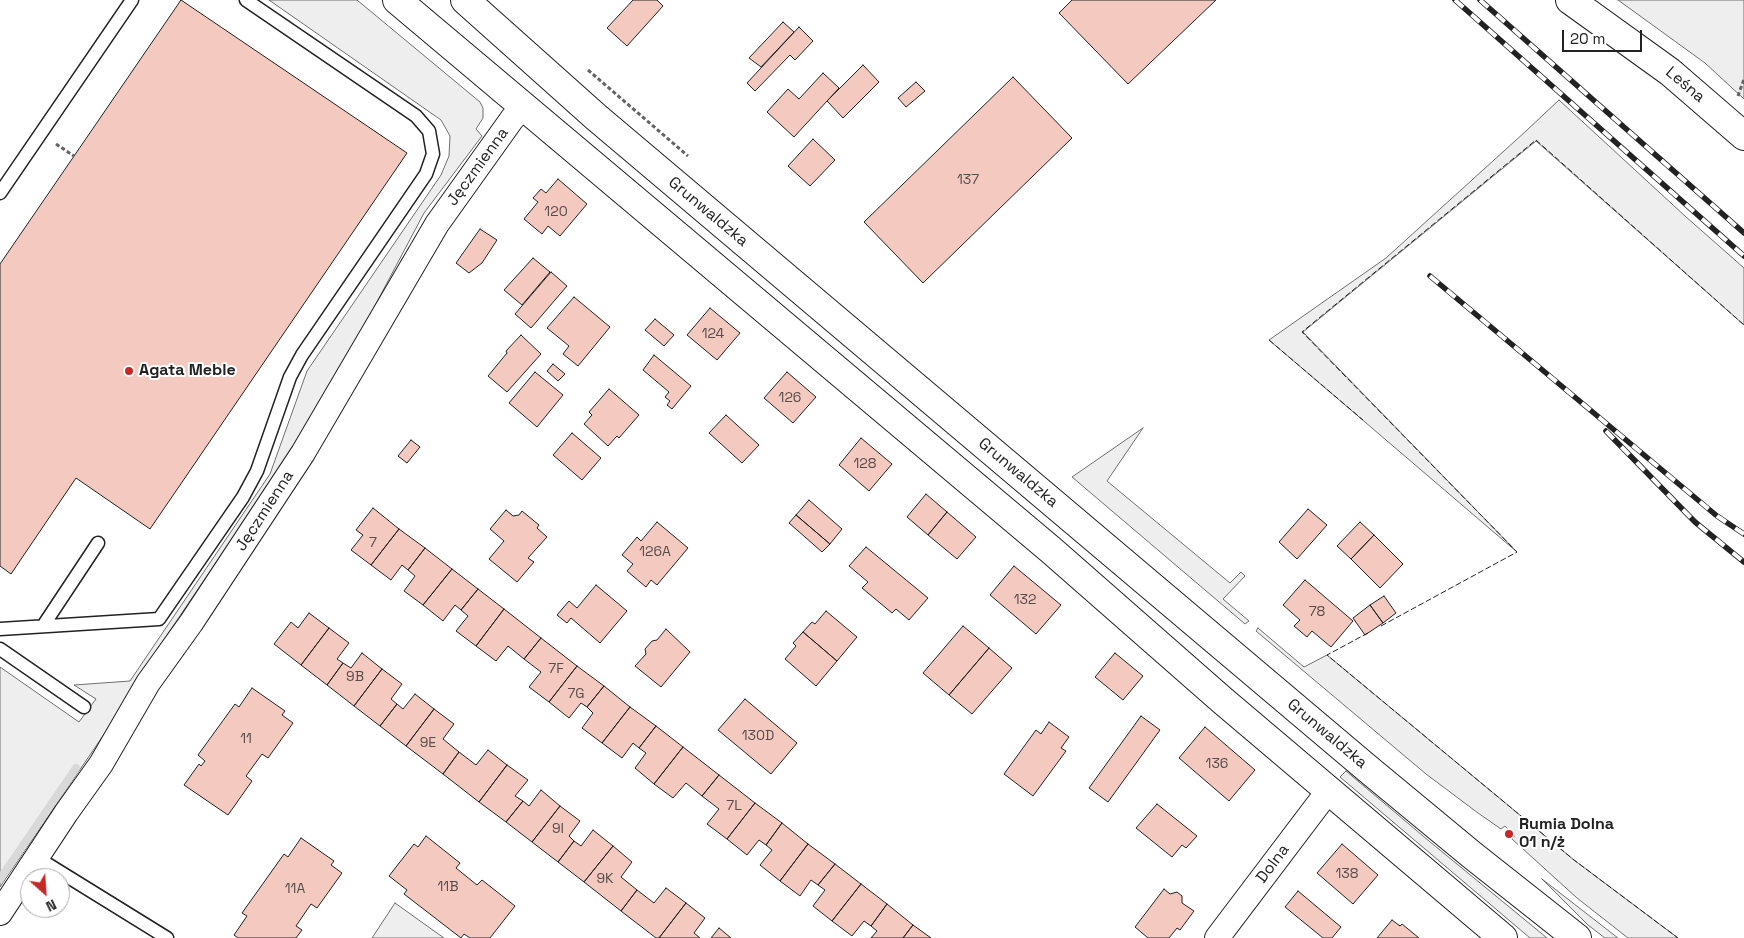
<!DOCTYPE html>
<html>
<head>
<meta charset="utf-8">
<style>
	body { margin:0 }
	#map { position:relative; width:1744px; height:938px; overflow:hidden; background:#fff; font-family:"Space Grotesk",sans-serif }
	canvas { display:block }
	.north { position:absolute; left:20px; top:868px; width:50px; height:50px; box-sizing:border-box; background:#fff; border:1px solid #a7a7a7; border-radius:50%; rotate:154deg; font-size:14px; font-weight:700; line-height:20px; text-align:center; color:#222 }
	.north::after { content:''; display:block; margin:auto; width:18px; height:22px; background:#c62828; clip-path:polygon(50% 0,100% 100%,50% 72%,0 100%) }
	.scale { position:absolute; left:1562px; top:30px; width:80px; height:22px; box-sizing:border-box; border:2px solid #222; border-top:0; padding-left:6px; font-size:15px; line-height:18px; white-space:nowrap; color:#222; -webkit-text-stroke:4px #fff; paint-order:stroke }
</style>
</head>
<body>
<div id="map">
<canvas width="1744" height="938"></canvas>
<div class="north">N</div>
<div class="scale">20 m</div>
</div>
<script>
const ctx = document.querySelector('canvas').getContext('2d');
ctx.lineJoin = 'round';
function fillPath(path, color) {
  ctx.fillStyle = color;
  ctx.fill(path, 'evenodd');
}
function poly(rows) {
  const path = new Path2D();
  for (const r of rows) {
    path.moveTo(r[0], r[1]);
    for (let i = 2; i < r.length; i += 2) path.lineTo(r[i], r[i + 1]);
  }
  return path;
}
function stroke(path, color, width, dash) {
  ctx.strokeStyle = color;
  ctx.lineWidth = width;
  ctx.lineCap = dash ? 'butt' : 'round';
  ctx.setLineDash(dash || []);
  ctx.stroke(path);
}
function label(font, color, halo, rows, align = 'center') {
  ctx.font = font + ' "Space Grotesk",sans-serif';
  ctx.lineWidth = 4;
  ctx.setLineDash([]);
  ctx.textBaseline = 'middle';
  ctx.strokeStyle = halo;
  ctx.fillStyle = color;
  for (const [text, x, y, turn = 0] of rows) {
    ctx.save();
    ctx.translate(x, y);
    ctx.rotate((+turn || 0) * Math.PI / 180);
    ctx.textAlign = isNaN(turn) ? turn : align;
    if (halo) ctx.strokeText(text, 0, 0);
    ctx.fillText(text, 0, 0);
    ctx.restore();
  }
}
const green = poly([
	[269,0,357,0,480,102,483,108,483,118,476,129,482,136,424,213,360,334,285,461,133,685,111,724,0,887,0,667,79,722,96,699,74,685,130,681,270,474,307,371,441,175,449,156,450,136,441,120,269,0],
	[1618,0,1744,0,1744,99,1705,63,1618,0],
	[1559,100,1685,216,1744,268,1744,325,1536,141,1303,332,1517,552,1269,340,1386,258,1526,131,1559,100],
	[1143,428,1107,481,1230,583,1241,572,1245,576,1223,599,1249,621,1245,624,1072,477,1143,428],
	[1258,628,1304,667,1327,655,1574,860,1678,938,1628,938,1577,898,1512,839,1515,836,1505,826,1501,829,1478,813,1426,774,1256,631,1258,628],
	[1346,771,1429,841,1547,938,1530,938,1340,777,1346,771],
	[1542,879,1618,938,1605,938,1588,925,1542,879],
	[395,903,444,938,372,938,395,903]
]);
fillPath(green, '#eee');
stroke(green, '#6f6f6f', 1);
stroke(poly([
	[0,879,76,768]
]), '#d9d9d9', 8);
const building = poly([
	[181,0,407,153,150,529,76,478,11,574,0,566,0,264,181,0],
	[633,0,657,0,663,6,627,46,607,28,633,0],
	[1072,0,1216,0,1128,84,1059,13,1072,0],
	[783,22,794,32,761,67,749,58,783,22],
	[799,27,813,41,795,60,790,55,755,91,747,83,799,27],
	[863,65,879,82,843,118,827,101,863,65],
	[823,73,839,88,794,137,767,112,788,89,799,99,823,73],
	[1013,77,1072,138,923,283,864,222,1013,77],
	[916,82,925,91,906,107,898,98,916,82],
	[813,139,835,160,810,186,788,166,813,139],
	[558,179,587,204,560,236,548,226,542,234,524,219,538,202,533,198,541,189,546,193,558,179],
	[480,229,497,240,482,263,469,273,456,263,480,229],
	[533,258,550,272,522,305,504,290,533,258],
	[551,272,567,286,531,328,515,314,551,272],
	[574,297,610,327,578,366,563,354,569,346,547,328,574,297],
	[710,308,740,333,717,360,687,335,710,308],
	[655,319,674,335,664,346,645,330,655,319],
	[521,335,541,354,507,392,488,376,507,353,506,351,521,335],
	[654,355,691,386,672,409,667,405,670,401,665,397,669,392,643,370,654,355],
	[553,364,565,374,558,381,547,371,553,364],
	[535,372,563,395,537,427,509,403,535,372],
	[787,372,816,397,793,423,764,398,787,372],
	[609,389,639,415,619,438,617,436,608,446,584,424,592,415,589,412,609,389],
	[726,415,759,445,742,463,709,433,726,415],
	[572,433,601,458,582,480,553,455,572,433],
	[861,438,892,464,869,491,839,465,861,438],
	[411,440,420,447,407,463,398,456,411,440],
	[926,494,947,512,928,535,907,517,926,494],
	[809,500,842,529,830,544,796,515,809,500],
	[373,508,399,529,371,565,351,550,363,535,356,530,373,508],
	[1308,509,1327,525,1297,559,1279,542,1308,509],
	[506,510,513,516,519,515,522,511,539,525,537,528,547,537,528,558,534,562,517,582,489,559,504,541,490,529,506,510],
	[947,512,976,537,957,559,928,535,947,512],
	[796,515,830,544,822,552,789,523,796,515],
	[657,522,688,548,657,585,651,580,646,587,627,571,633,564,622,555,637,537,641,541,657,522],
	[1360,522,1374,535,1351,559,1337,546,1360,522],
	[399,529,425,548,408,570,402,565,391,580,371,565,399,529],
	[1374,535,1403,564,1380,588,1351,559,1374,535],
	[866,547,928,598,909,620,896,609,892,613,862,588,868,582,849,566,866,547],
	[425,548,452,569,423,605,404,591,415,576,408,570,425,548],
	[1014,566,1061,605,1036,634,990,595,1014,566],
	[452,569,478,589,461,610,455,605,443,621,423,605,452,569],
	[1305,580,1353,621,1331,647,1312,631,1307,637,1294,626,1300,620,1283,605,1305,580],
	[596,585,627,611,600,643,571,618,567,623,557,615,569,601,577,608,596,585],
	[478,589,504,609,476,646,456,631,468,616,461,610,478,589],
	[1384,596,1396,613,1383,623,1370,605,1384,596],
	[1370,605,1383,623,1365,635,1353,618,1370,605],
	[504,609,541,638,524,659,508,646,496,661,476,646,504,609],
	[826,611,857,637,837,661,803,632,812,622,815,624,826,611],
	[309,613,329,628,301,665,274,644,291,622,298,628,309,613],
	[963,626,989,648,949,695,923,673,963,626],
	[329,628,349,643,337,659,343,663,327,685,301,665,329,628],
	[666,629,690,652,661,687,635,666,646,654,645,649,652,641,657,640,666,629],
	[803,632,837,661,816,686,785,659,796,646,793,643,803,632],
	[541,638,577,666,549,702,529,687,541,672,524,659,541,638],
	[989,648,1012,668,972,714,949,695,989,648],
	[362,653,382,669,354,706,327,685,343,663,351,668,362,653],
	[1115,653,1143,676,1123,700,1095,677,1115,653],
	[577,666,604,686,587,707,581,703,569,718,549,702,577,666],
	[382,669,402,684,391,699,397,704,380,726,354,706,382,669],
	[604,686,630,707,602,743,582,728,593,713,587,707,604,686],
	[252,688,285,711,282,715,293,723,268,758,262,754,246,776,252,781,228,815,184,785,199,764,201,766,205,761,198,755,235,704,239,707,252,688],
	[415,694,434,709,406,746,380,726,397,704,403,709,415,694],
	[745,699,797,743,771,774,718,730,745,699],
	[630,707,656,726,639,748,633,743,622,758,602,743,630,707],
	[434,709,454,724,443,739,459,752,443,774,406,746,434,709],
	[1141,716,1160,730,1108,802,1089,788,1141,716],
	[1049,722,1069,737,1061,748,1066,751,1033,796,1004,774,1036,730,1041,734,1049,722],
	[656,726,683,747,654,784,635,768,646,753,639,748,656,726],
	[1205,727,1255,770,1229,801,1179,758,1205,727],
	[683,747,719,775,702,796,686,783,673,798,654,784,683,747],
	[488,750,507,765,479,802,443,774,459,752,476,765,488,750],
	[507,765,528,780,515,796,523,801,506,822,479,802,507,765],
	[719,775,755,803,727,839,707,824,719,809,702,796,719,775],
	[541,790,560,806,532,842,506,822,523,801,529,806,541,790],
	[755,803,782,823,766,845,759,840,747,855,727,839,755,803],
	[1157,804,1197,836,1186,848,1182,845,1172,857,1136,828,1157,804],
	[560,806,580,821,569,836,574,841,558,862,532,842,560,806],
	[782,823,808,844,780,881,760,865,772,850,766,845,782,823],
	[593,830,613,846,584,882,558,862,574,841,581,846,593,830],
	[426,836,460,863,456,868,477,885,482,880,515,906,490,938,470,938,464,934,461,938,404,894,407,890,389,876,414,844,418,847,426,836],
	[301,838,334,861,331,865,342,873,317,908,311,904,296,926,302,930,296,938,238,938,234,935,247,916,242,913,284,854,288,857,301,838],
	[808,844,835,864,818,885,811,880,800,896,780,881,808,844],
	[1342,844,1378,875,1353,904,1317,873,1342,844],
	[613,846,632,862,621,877,637,890,621,911,584,882,613,846],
	[835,864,861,884,832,921,813,906,825,890,818,885,835,864],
	[861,884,887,904,871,926,864,921,852,936,832,921,861,884],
	[666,888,686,903,659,938,656,938,621,911,637,890,654,903,666,888],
	[1164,889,1170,894,1177,892,1182,896,1182,903,1194,911,1180,930,1177,928,1169,938,1148,938,1135,927,1164,889],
	[1298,891,1341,927,1332,938,1323,938,1285,907,1298,891],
	[686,903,705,918,694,933,700,938,659,938,686,903],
	[887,904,913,925,903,938,871,938,877,931,871,926,887,904],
	[1392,920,1400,926,1402,924,1419,938,1377,938,1392,920],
	[913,925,931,938,903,938,913,925],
	[719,928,731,938,711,938,719,928]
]);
fillPath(building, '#f3c9c0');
stroke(building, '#222', 1);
const service = poly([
	[0,193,132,0],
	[43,626,98,543],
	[0,629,159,619,243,497,257,471,290,377,302,355,426,174,433,154,429,131,416,116,246,0],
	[0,649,84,707],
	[36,857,167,938]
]);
const minor = poly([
	[0,913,66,813,101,764,148,683,191,623,303,453,437,224,512,119,524,106],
	[1217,938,1329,790]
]);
const tertiary = poly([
	[1570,0,1670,72,1744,136]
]);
const primary = poly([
	[397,0,1051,550,1222,700,1503,938],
	[465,0,596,117,1368,769,1472,855,1577,938]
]);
stroke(service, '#222', 15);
stroke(minor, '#222', 26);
stroke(tertiary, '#222', 30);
stroke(primary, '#222', 30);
stroke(poly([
	[588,70,688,156],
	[1738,96,1744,79],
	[56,144,74,156]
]), '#646464', 3, [4, 2.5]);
stroke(service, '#fff', 12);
stroke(minor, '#fff', 24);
stroke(tertiary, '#fff', 28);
stroke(primary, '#fff', 28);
const rail = poly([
	[1455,0,1744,256],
	[1480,0,1744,233],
	[1430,276,1717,516,1744,534],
	[1606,431,1695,522,1744,562]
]);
stroke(rail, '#222', 5.5);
stroke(rail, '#fff', 4, [11]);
stroke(poly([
	[1269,340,1363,420],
	[1381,626,1517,552,1302,332,1536,140,1744,325],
	[1368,633,1327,655,1574,860,1678,938]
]), '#222', 1, [6, 2.5]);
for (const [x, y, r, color] of [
	[129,371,5,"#c62828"],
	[1509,834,5,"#c62828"]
]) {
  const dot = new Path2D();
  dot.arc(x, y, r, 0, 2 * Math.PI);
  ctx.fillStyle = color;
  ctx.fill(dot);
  stroke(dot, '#fff', 2);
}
label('14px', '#564c4a', null, [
	["137",968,180],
	["120",556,212],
	["124",713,334],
	["126",790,398],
	["128",865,464],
	["7",373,543],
	["126A",655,552],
	["132",1025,600],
	["78",1317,612],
	["7F",556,669],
	["9B",355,677],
	["7G",576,694],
	["130D",758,736],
	["11",246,739],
	["9E",428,743],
	["136",1217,764],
	["7L",734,806],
	["9I",558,829],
	["138",1347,874],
	["9K",605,879],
	["11B",448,887],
	["11A",295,889]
]);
label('16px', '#222', '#fff', [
	["Leśna",1685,85,40],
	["Jęczmienna",478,167,-54],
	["Grunwaldzka",708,212,40],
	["Grunwaldzka",1018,473,40],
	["Jęczmienna",265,511,-57],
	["Grunwaldzka",1327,734,40],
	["Dolna",1273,864,-53]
]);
label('bold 16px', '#222', '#fff', [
	["Agata Meble",139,371],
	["Rumia Dolna",1519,825],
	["01 n/ż",1519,843]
], 'left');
</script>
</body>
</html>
